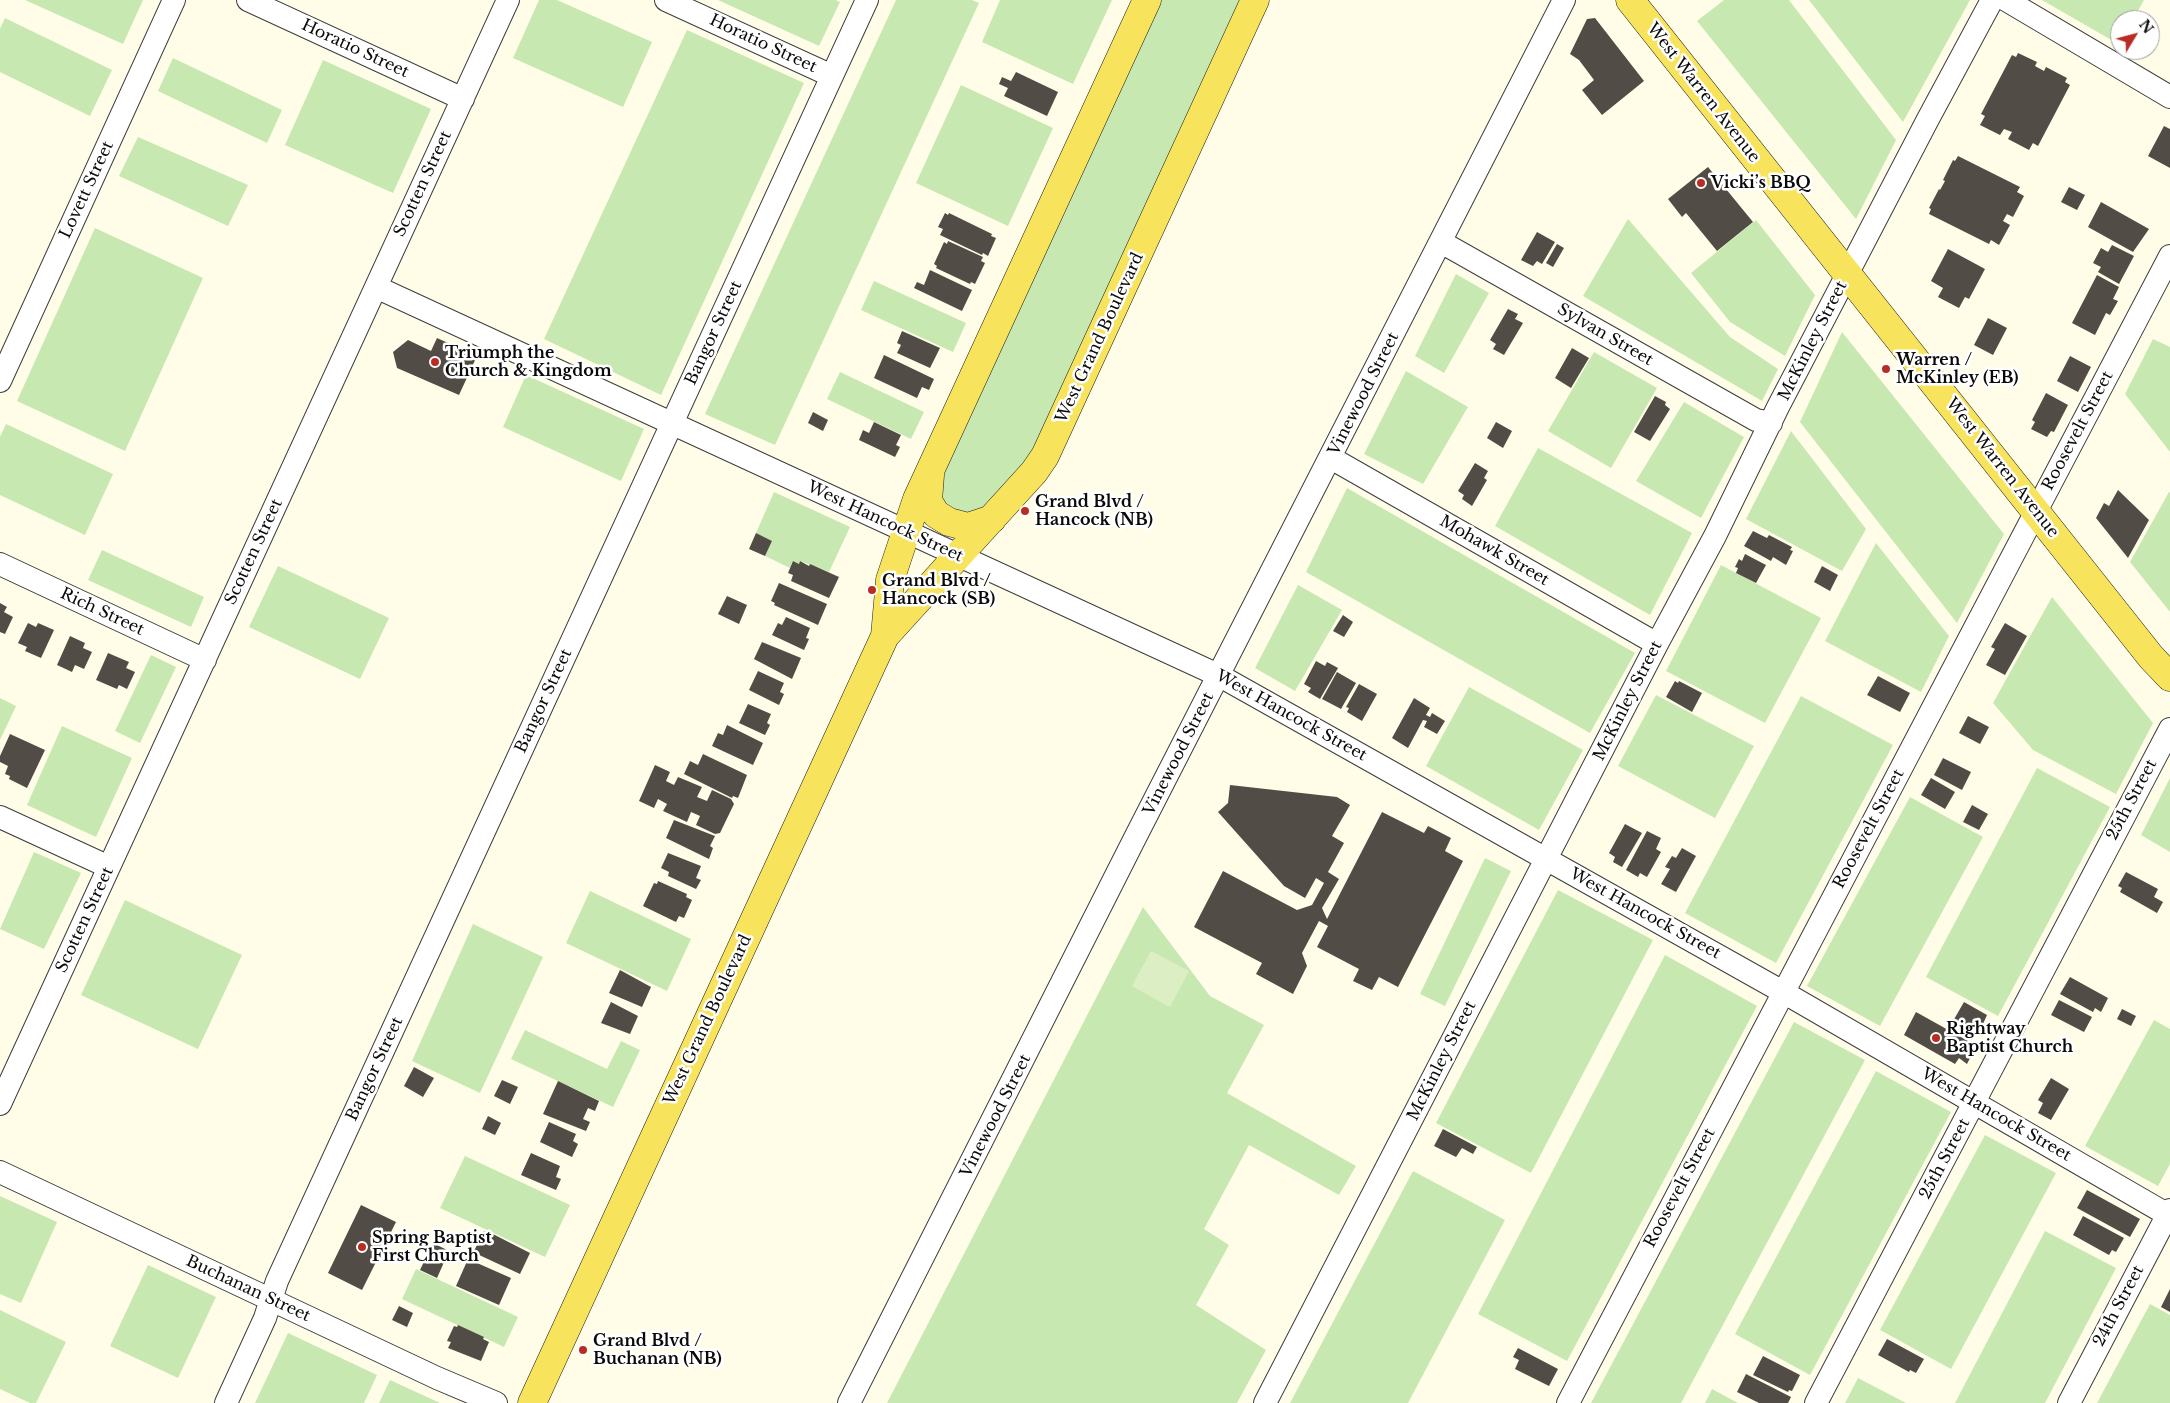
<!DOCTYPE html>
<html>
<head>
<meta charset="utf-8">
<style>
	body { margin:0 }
	#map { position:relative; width:2170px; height:1403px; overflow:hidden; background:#fffde7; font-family:"Libre Baskerville",serif }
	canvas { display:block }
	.north { position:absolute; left:2110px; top:10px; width:50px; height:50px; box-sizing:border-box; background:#fff; border:1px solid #9d9d9d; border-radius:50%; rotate:53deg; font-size:14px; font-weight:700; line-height:20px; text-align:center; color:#0a0a0a }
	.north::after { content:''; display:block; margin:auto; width:18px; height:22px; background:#b82c24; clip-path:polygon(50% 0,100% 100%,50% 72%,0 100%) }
</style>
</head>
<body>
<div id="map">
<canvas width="2170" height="1403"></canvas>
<div class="north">N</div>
</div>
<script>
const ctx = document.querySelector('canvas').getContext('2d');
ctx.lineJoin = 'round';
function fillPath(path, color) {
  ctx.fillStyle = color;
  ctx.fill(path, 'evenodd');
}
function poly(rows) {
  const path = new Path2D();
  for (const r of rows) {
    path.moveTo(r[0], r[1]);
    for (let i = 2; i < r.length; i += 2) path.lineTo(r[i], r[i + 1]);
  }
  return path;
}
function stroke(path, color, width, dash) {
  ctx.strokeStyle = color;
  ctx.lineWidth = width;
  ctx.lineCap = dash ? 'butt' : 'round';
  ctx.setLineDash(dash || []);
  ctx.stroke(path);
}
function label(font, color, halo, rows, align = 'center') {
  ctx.font = font + ' "Libre Baskerville",serif';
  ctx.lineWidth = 5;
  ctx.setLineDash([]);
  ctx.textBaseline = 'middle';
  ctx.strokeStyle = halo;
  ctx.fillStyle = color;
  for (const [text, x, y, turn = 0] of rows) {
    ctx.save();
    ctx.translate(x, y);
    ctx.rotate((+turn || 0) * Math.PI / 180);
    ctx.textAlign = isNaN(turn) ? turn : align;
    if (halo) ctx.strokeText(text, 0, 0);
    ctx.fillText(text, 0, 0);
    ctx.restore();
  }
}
fillPath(poly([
	[25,0,143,0,123,44],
	[539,0,557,0,652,42,623,107,513,58],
	[718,0,836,0,840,2,819,46],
	[896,0,972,0,979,3,775,445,705,414],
	[1000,0,1112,0,1073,84,982,42],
	[1155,0,1243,0,1054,415,1017,478,976,517,943,507,933,487],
	[1724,0,1789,0,1896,140,1856,219,1697,21],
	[1809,0,1970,0,1903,122],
	[2042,0,2144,0,2133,20,2120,20,2120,45],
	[5,18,112,70,90,116,0,72,0,29],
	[687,30,804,83,661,395,544,339],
	[173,58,282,110,267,143,158,91],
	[323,60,431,109,393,193,285,145],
	[961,85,1053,128,1008,226,916,183],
	[138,137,248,185,228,226,119,176],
	[1628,219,1730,337,1778,369,1762,401,1583,296],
	[1756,220,1815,295,1785,356,1730,322,1691,273],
	[95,228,203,278,125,451,17,401],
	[1456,274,1489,293,1444,373,1415,356],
	[874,281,966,323,953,352,861,310],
	[1842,332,2004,534,1957,623,1800,422],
	[2153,339,2170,347,2170,452,2125,394],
	[1594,352,1657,388,1611,468,1548,431],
	[1406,371,1468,407,1423,484,1364,454],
	[840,372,924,412,911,439,827,399],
	[526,375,644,429,621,481,503,427],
	[1684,402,1744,437,1701,518,1636,481],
	[6,424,113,474,85,535,0,495,0,437],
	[1791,431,1866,529,1842,571,1746,519],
	[1538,448,1692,533,1650,615,1495,526],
	[1347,488,1635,653,1590,733,1306,572],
	[774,492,850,527,829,572,800,561,799,564,793,561,790,568,765,556,772,541,756,533],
	[2169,492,2170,493,2170,612,2130,562],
	[1876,543,1949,636,1921,692,1825,641],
	[102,550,204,597,191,627,88,580],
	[1721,565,1821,618,1765,723,1666,671],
	[278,566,389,618,360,679,249,627],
	[1298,585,1342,610,1295,691,1255,668],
	[2052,597,2153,723,2116,794,2033,750,1993,703],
	[151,655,176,667,140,743,115,731],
	[1469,687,1583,750,1539,830,1426,766],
	[1656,695,1754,746,1715,818,1618,766],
	[1801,696,1893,745,1776,963,1685,913],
	[0,698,16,706,0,740],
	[62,726,132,758,96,837,27,805],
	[2037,768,2110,807,1998,1016,1926,977],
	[2170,778,2170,852,2141,835],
	[1910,797,1983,837,1880,1026,1807,986],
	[34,852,81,873,44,949,0,929],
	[1485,858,1511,871,1445,1006,1420,994],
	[1558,890,1653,940,1531,1173,1436,1123],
	[590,891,691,939,667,991,566,943],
	[125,900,242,955,198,1049,81,995],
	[1143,907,1210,996,1264,1025,1227,1093,1356,1166,1339,1195,1249,1145,1204,1229,1229,1245,1196,1305,1266,1350,1237,1403,887,1403],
	[473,924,543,957,480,1093,412,1061],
	[1665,955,1757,1006,1567,1361,1478,1314],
	[2154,1020,2170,1029,2170,1164,2158,1186,2085,1146],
	[1794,1022,1865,1060,1681,1403,1591,1403],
	[525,1030,607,1069,621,1041,640,1050,613,1107,511,1059],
	[1876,1071,1951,1112,1810,1375,1735,1334],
	[1985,1135,2056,1173,1951,1369,1880,1330],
	[465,1156,570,1205,545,1257,440,1208],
	[1413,1171,1505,1220,1408,1403,1290,1403],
	[0,1196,57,1222,21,1303,0,1294],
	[2045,1231,2116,1268,2045,1403,1955,1403],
	[148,1265,216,1297,178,1378,110,1346],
	[416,1269,518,1317,504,1347,402,1299],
	[2150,1304,2170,1315,2170,1403,2097,1403],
	[0,1310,66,1342,36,1403,30,1403,0,1389],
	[288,1333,377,1375,364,1403,255,1403],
	[1858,1378,1906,1403,1845,1403],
	[390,1380,440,1403,379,1403],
	[1712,1389,1738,1403,1705,1403]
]), '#c8e8b2');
fillPath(poly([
	[1151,951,1189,971,1170,1007,1132,986]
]), '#dcefc4');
fillPath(poly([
	[1595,18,1644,81,1602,115,1582,90,1594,80,1579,60,1570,54,1587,19],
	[2018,53,2037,62,2035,66,2044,71,2046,67,2067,78,2065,82,2070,85,2038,146,2033,143,2029,150,2008,139,2012,132,2004,129,2000,135,1980,125,1985,116,1981,114,2012,55,2016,57],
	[1016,72,1058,92,1047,116,1004,96,1008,88,999,84,1002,77,1011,81],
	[2164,126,2170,129,2170,168,2148,156],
	[1958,156,2020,187,2017,192,2024,196,2013,217,2007,214,2003,221,2010,225,1999,245,1991,240,1989,244,1929,214,1931,209,1929,208,1939,189,1940,190,1945,181,1943,180,1953,160,1955,161],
	[1708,167,1753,222,1717,251,1686,213,1682,217,1668,199],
	[2069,187,2085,195,2077,210,2061,202],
	[2101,202,2149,229,2133,252,2088,227],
	[945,213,948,215,949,213,992,234,991,236,996,238,988,256,983,253,982,255,940,235,943,229,938,227],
	[1537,232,1555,242,1542,264,1537,261,1533,266,1521,260],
	[948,241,983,257,981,261,985,263,975,284,971,282,970,284,936,268,937,266,934,264,944,242,947,244],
	[1557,244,1564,248,1553,267,1546,263],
	[2112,245,2134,256,2119,284,2098,272,2101,267,2093,263,2101,248,2108,252],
	[1948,249,1985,269,1969,299,1965,297,1959,308,1938,297,1943,288,1931,281],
	[930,270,972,290,962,311,914,288,917,282,924,285],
	[2097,275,2119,287,2113,299,2118,301,2110,315,2106,313,2095,335,2072,323],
	[1508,309,1518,314,1515,319,1523,323,1504,355,1493,349,1496,344,1490,340],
	[1988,318,2007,328,1993,355,1974,345],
	[902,331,940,348,930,368,897,353,901,345,897,343],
	[437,338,477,356,459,395,397,368,393,352,408,340,431,351],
	[1572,348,1589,358,1571,388,1555,378],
	[884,355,934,379,929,390,922,387,917,398,874,378],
	[2070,356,2091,367,2078,392,2057,381],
	[2046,393,2068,405,2054,432,2051,431,2047,437,2031,429,2035,422,2032,420],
	[1655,396,1666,402,1665,405,1670,409,1650,441,1634,432],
	[813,412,828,420,823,431,808,423],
	[874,422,901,435,896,445,900,447,895,457,859,440,863,430,869,433],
	[1496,422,1512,431,1503,448,1487,438],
	[1475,463,1488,471,1484,478,1487,480,1472,506,1462,499,1464,495,1458,491],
	[2118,490,2149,520,2128,558,2096,518,2104,503,2109,506],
	[1753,531,1767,538,1769,535,1792,547,1790,550,1793,551,1786,565,1773,557,1771,561,1744,546],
	[756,533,772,541,765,556,749,549],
	[1745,554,1766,565,1756,583,1736,573,1738,568,1735,567,1739,559,1742,561],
	[793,561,799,564,800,561,809,566,810,564,839,577,829,598,791,581,793,575,788,573],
	[1822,566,1838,575,1830,591,1814,582],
	[779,583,827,604,818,625,774,605,775,603,771,601],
	[727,596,747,605,739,624,718,614],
	[0,603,7,607,4,612,13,617,5,634,0,632],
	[1343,615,1353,622,1344,637,1333,631],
	[786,617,810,628,806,638,809,639,804,650,772,635,778,623,782,625],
	[28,623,36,627,38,623,54,630,41,658,25,651,27,647,18,643],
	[2005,623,2027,636,2005,675,1986,665,1995,649,1991,647],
	[70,636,85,643,83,648,92,652,84,669,75,665,72,672,57,665],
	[762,642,801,658,792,679,754,659],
	[108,653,129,662,126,668,135,672,127,689,119,685,117,689,96,680],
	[1316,661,1325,666,1327,662,1338,668,1320,699,1308,692,1311,688,1304,684],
	[758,671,784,683,780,692,784,694,779,705,749,690],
	[1337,672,1356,683,1341,709,1322,699],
	[1878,676,1910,693,1900,712,1867,695],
	[1675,681,1678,683,1679,681,1702,693,1692,712,1666,697],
	[1359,684,1377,694,1362,721,1347,712,1349,708,1346,707],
	[1414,698,1430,708,1426,715,1430,717,1432,713,1445,721,1437,734,1424,727,1427,721,1423,720,1408,748,1392,738],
	[748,704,771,714,767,723,770,725,765,735,739,723],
	[1968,716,1989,727,1980,744,1959,733],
	[727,725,763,743,753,765,712,746,718,733,723,735],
	[10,734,45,750,27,788,9,779,10,776,5,774,8,766,0,762,0,756],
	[703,754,747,775,738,798,733,796,732,798,684,774,690,761,698,765],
	[1943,758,1971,772,1962,790,1934,775],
	[655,765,670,772,666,781,674,785,678,777,702,787,697,797,707,801,712,790,731,799,734,804,720,833,715,834,696,825,700,816,691,812,687,822,663,811,667,804,658,799,654,808,639,801],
	[1931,778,1955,792,1945,809,1921,795],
	[1230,785,1337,797,1350,805,1332,836,1344,843,1328,872,1339,879,1322,908,1327,919,1382,812,1424,833,1428,826,1451,838,1445,851,1463,861,1398,987,1379,977,1372,990,1353,981,1359,969,1317,947,1328,926,1319,921,1302,953,1307,966,1293,994,1256,974,1262,963,1194,927,1223,871,1297,910,1312,905,1324,883,1316,878,1305,898,1284,886,1218,812,1228,803],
	[1972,805,1988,814,1979,830,1963,822],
	[674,820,715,836,710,846,713,848,709,859,666,838],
	[1625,824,1642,833,1622,867,1613,862,1615,857,1609,853],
	[1647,831,1661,838,1656,849,1661,852,1647,877,1640,873,1638,877,1626,870],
	[1682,848,1696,856,1676,892,1661,884,1670,869,1665,867,1672,856,1676,858],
	[668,853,701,866,696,878,701,880,696,889,668,876,669,872,661,868],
	[2126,872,2158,889,2154,897,2163,902,2157,913,2120,892,2122,888,2118,886],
	[658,881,687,894,686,897,692,900,684,918,679,916,676,922,643,906,654,883,657,884],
	[620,970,651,987,642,1007,609,993],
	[2070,977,2108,998,2101,1012,2095,1008,2093,1012,2060,994],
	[2059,1000,2092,1017,2084,1032,2051,1015],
	[611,1002,638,1016,630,1034,601,1023],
	[1964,1002,1987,1015,1978,1035,1953,1021],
	[2122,1009,2136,1016,2131,1026,2117,1019],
	[1916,1012,1968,1041,1965,1047,1973,1052,1967,1064,1959,1058,1955,1064,1904,1035],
	[414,1067,434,1078,423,1097,404,1086],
	[2051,1078,2069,1089,2051,1120,2038,1113,2043,1103,2038,1100],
	[502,1080,518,1087,510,1104,494,1096],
	[558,1081,599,1101,595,1111,588,1108,583,1119,590,1122,586,1131,543,1114],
	[488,1116,501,1123,495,1135,482,1129],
	[549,1122,576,1134,573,1141,578,1144,572,1157,540,1142],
	[1443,1129,1477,1147,1473,1154,1462,1148,1456,1157,1434,1146],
	[531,1153,560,1166,556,1177,561,1179,556,1190,521,1175],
	[2087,1190,2140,1219,2130,1237,2077,1208],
	[361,1205,396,1222,362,1290,328,1273],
	[2083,1216,2124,1238,2116,1252,2112,1250,2109,1255,2073,1235],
	[484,1231,487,1233,487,1231,530,1253,520,1274,477,1254,474,1251],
	[433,1243,449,1251,437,1278,420,1270],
	[468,1259,511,1278,499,1305,456,1286],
	[2170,1289,2170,1312,2161,1307],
	[399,1306,413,1313,407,1327,392,1320],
	[458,1325,484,1337,483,1339,489,1342,481,1361,448,1348,451,1342,447,1341,454,1326,457,1327],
	[1887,1339,1924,1359,1916,1373,1910,1370,1909,1372,1878,1355],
	[1518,1348,1558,1369,1549,1386,1515,1369,1519,1360,1513,1357],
	[1763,1356,1800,1375,1792,1391,1789,1390,1788,1392,1753,1375],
	[1746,1374,1791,1397,1788,1403,1759,1403,1737,1392]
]), '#524c46');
const minor = poly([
	[248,0,463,99],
	[666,0,832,76],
	[2006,0,2170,97],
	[1441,242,1756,420,1771,423],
	[376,287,1220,676,1783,992,2170,1216],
	[0,381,174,0],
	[1331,458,1657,644],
	[0,564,205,660],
	[0,817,109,867],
	[0,1104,508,0],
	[0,1172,437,1378,496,1403],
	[226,1403,265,1318,277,1281,867,0],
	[849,1403,1137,834,1564,0],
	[1265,1403,1657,644,1715,536,1778,407,1927,121,1992,0],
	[1568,1403,2170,256],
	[1816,1403,2170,729],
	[2069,1403,2170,1210]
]);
const major = poly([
	[1630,0,2151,657,2170,677],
	[930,475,928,501,936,514,949,522,968,527,992,519],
	[885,636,890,580,917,499,1147,0],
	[532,1403,885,636,1034,472,1045,456,1255,0]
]);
stroke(minor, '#3d3d3d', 24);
stroke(major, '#1b1b1b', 29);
stroke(minor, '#fff', 22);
stroke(major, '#f8e35d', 28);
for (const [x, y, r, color] of [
	[1701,183,5,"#b82c24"],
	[435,362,5,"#b82c24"],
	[1886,369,5,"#b82c24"],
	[1025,511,5,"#b82c24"],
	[872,590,5,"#b82c24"],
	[1936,1038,5,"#b82c24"],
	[362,1247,5,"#b82c24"],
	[583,1350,5,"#b82c24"]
]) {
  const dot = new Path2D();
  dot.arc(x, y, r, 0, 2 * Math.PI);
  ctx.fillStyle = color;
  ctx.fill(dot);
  stroke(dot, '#fff', 2);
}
label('16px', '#0a0a0a', '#fff', [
	["Horatio Street",763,44,25],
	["Horatio Street",355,49,25],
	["West Warren Avenue",1703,93,52],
	["Scotten Street",423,184,-65],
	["Lovett Street",87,190,-65],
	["Bangor Street",714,333,-65],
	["Sylvan Street",1605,335,30],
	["West Grand Boulevard",1100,338,-65],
	["McKinley Street",1813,341,-63],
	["Vinewood Street",1364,394,-63],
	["Roosevelt Street",2078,431,-62],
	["West Warren Avenue",2002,468,52],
	["West Hancock Street",885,522,25],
	["Mohawk Street",1494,551,30],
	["Scotten Street",254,552,-65],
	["Rich Street",102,612,25],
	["Bangor Street",544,701,-65],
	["McKinley Street",1628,701,-63],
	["West Hancock Street",1291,716,29],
	["Vinewood Street",1179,754,-63],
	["25th Street",2132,800,-62],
	["Roosevelt Street",1869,829,-62],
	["West Hancock Street",1645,914,29],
	["Scotten Street",85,920,-65],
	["West Grand Boulevard",708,1020,-65],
	["McKinley Street",1442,1061,-63],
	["Bangor Street",375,1069,-65],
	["West Hancock Street",1996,1115,30],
	["Vinewood Street",996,1116,-63],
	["25th Street",1945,1159,-62],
	["Roosevelt Street",1680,1188,-62],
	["Buchanan Street",248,1289,25],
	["24th Street",2119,1306,-62]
]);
label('bold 16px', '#0a0a0a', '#fff', [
	["Vicki’s BBQ",1711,183],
	["Triumph the",445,353],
	["Church & Kingdom",445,371],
	["Warren /",1896,360],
	["McKinley (EB)",1896,378],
	["Grand Blvd /",1035,502],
	["Hancock (NB)",1035,520],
	["Grand Blvd /",882,581],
	["Hancock (SB)",882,599],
	["Rightway",1946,1029],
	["Baptist Church",1946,1047],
	["Spring Baptist",372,1238],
	["First Church",372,1256],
	["Grand Blvd /",593,1341],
	["Buchanan (NB)",593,1359]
], 'left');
</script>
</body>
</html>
